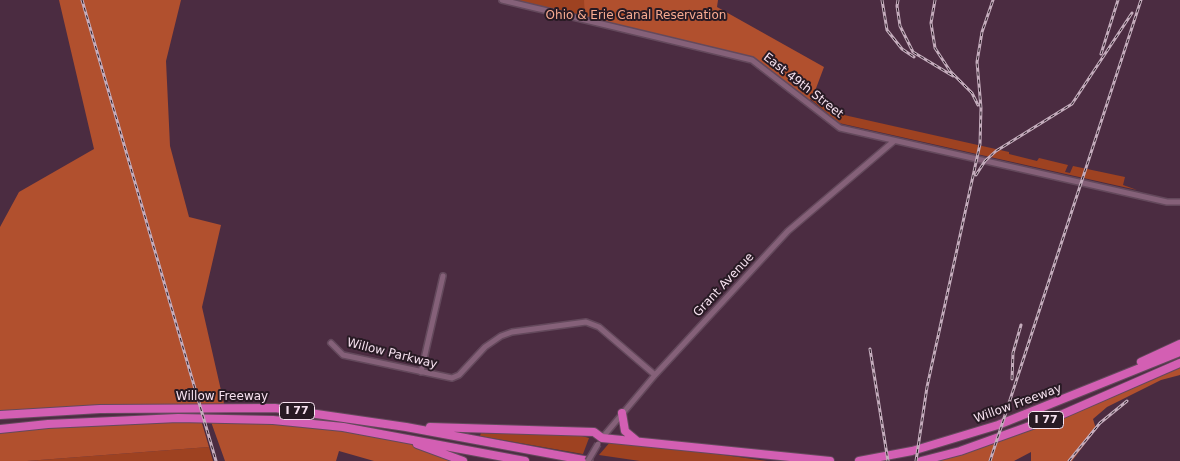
<!DOCTYPE html>
<html>
<head>
<meta charset="utf-8">
<style>
	body { margin:0 }
	canvas { display:block; background:#4b2c41 }
</style>
</head>
<body>
<canvas width="1180" height="461"></canvas>
<script>
const ctx = document.querySelector('canvas').getContext('2d');
ctx.lineJoin = 'round';
function fillPath(path, color) {
  ctx.fillStyle = color;
  ctx.fill(path, 'evenodd');
}
function poly(rows) {
  const path = new Path2D();
  for (const r of rows) {
    path.moveTo(r[0], r[1]);
    for (let i = 2; i < r.length; i += 2) path.lineTo(r[i], r[i + 1]);
  }
  return path;
}
function stroke(path, color, width, dash) {
  ctx.strokeStyle = color;
  ctx.lineWidth = width;
  ctx.lineCap = dash ? 'butt' : 'round';
  ctx.setLineDash(dash || []);
  ctx.stroke(path);
}
function label(font, color, halo, rows, align = 'center') {
  ctx.font = font + ' "DejaVu Sans",sans-serif';
  ctx.lineWidth = 4;
  ctx.setLineDash([]);
  ctx.textBaseline = 'middle';
  ctx.strokeStyle = halo;
  ctx.fillStyle = color;
  for (const [text, x, y, turn = 0] of rows) {
    ctx.save();
    ctx.translate(x, y);
    ctx.rotate((+turn || 0) * Math.PI / 180);
    ctx.textAlign = isNaN(turn) ? turn : align;
    if (halo) ctx.strokeText(text, 0, 0);
    ctx.fillText(text, 0, 0);
    ctx.restore();
  }
}
fillPath(poly([
	[503,0,649,0,811,87,844,115,1009,152,1009,154,1037,161,1039,158,1068,165,1065,172,1070,173,1073,166,1125,177,1123,185,1137,190,839,123,808,97,752,58],
	[481,433,578,435,589,438,583,454,480,436],
	[611,441,695,451,767,461,640,461,599,455],
	[209,447,213,461,27,461]
]), '#9e4221');
fillPath(poly([
	[59,0,181,0,166,61,170,146,189,217,221,225,202,307,225,408,0,415,0,227,19,192,94,149],
	[584,0,718,0,717,7,824,67,815,91,808,103,752,60,585,19],
	[1180,363,1180,375,1161,380,1107,407,1093,419,1096,429,1072,461,1031,461,1031,452,1014,461,921,461,1063,414],
	[210,419,273,420,397,436,463,461,374,461,339,451,336,461,225,461],
	[201,420,209,447,27,461,0,461,0,429]
]), '#b1502e');
const minor = poly([
	[502,0,752,60,840,128,1167,202,1180,202],
	[331,343,343,355,452,378,459,375,485,347,501,336,512,332,586,322,599,327,655,375],
	[421,372,443,276],
	[602,438,655,375,788,231,894,141]
]);
const highway = poly([
	[1141,362,1180,344],
	[622,413,625,431,637,441],
	[0,415,100,409,275,408,406,427,589,461],
	[430,427,594,432,602,438,830,461],
	[0,429,48,424,178,418,273,420,343,427,525,461],
	[417,444,463,461],
	[859,461,912,451,998,425,1180,352],
	[921,461,960,451,1063,414,1180,363]
]);
stroke(minor, '#64495c', 8);
stroke(highway, '#64495c', 10);
stroke(minor, '#856179', 5);
stroke(highway, '#d35fb3', 8);
const rail = poly([
	[82,0,216,461],
	[882,0,887,30,902,49,914,57],
	[898,0,897,6,900,26,913,52,953,76],
	[935,0,931,23,935,48,950,71,972,93,978,105],
	[1101,54,1118,0],
	[976,175,985,161,996,151,1072,104,1132,13],
	[870,349,888,461],
	[1012,379,1013,353,1021,325],
	[916,461,927,387,980,144,981,108,977,62,982,32,993,0],
	[990,461,1141,0],
	[1069,461,1100,423,1127,401]
]);
stroke(rail, '#c4acbc', 3);
stroke(rail, '#281a24', 1, [4]);
const minorBridge = poly([
	[588,461,598,444]
]);
stroke(minorBridge, '#64495c', 8, []);
stroke(minorBridge, '#856179', 5);
for (const [x, y, w] of [
	[297,411,35],
	[1046,420,35]
]) {
  const box = new Path2D();
  box.roundRect(x - w / 2, y - 8.5, w, 17, 4);
  ctx.fillStyle = '#281a24';
  ctx.fill(box);
  stroke(box, '#f7e2f0', 1);
}
label('bold 11px', '#f7e2f0', null, [
	["I 77",297,411],
	["I 77",1046,420]
]);
label('12px', '#f9ab91', '#281a24', [
	["Ohio & Erie Canal Reservation",636,16]
]);
label('12px', '#f7e2f0', '#281a24', [
	["East 49th Street",803,86,38],
	["Grant Avenue",724,285,-47],
	["Willow Parkway",392,354,14],
	["Willow Freeway",222,397],
	["Willow Freeway",1018,404,-20]
]);
</script>
</body>
</html>
